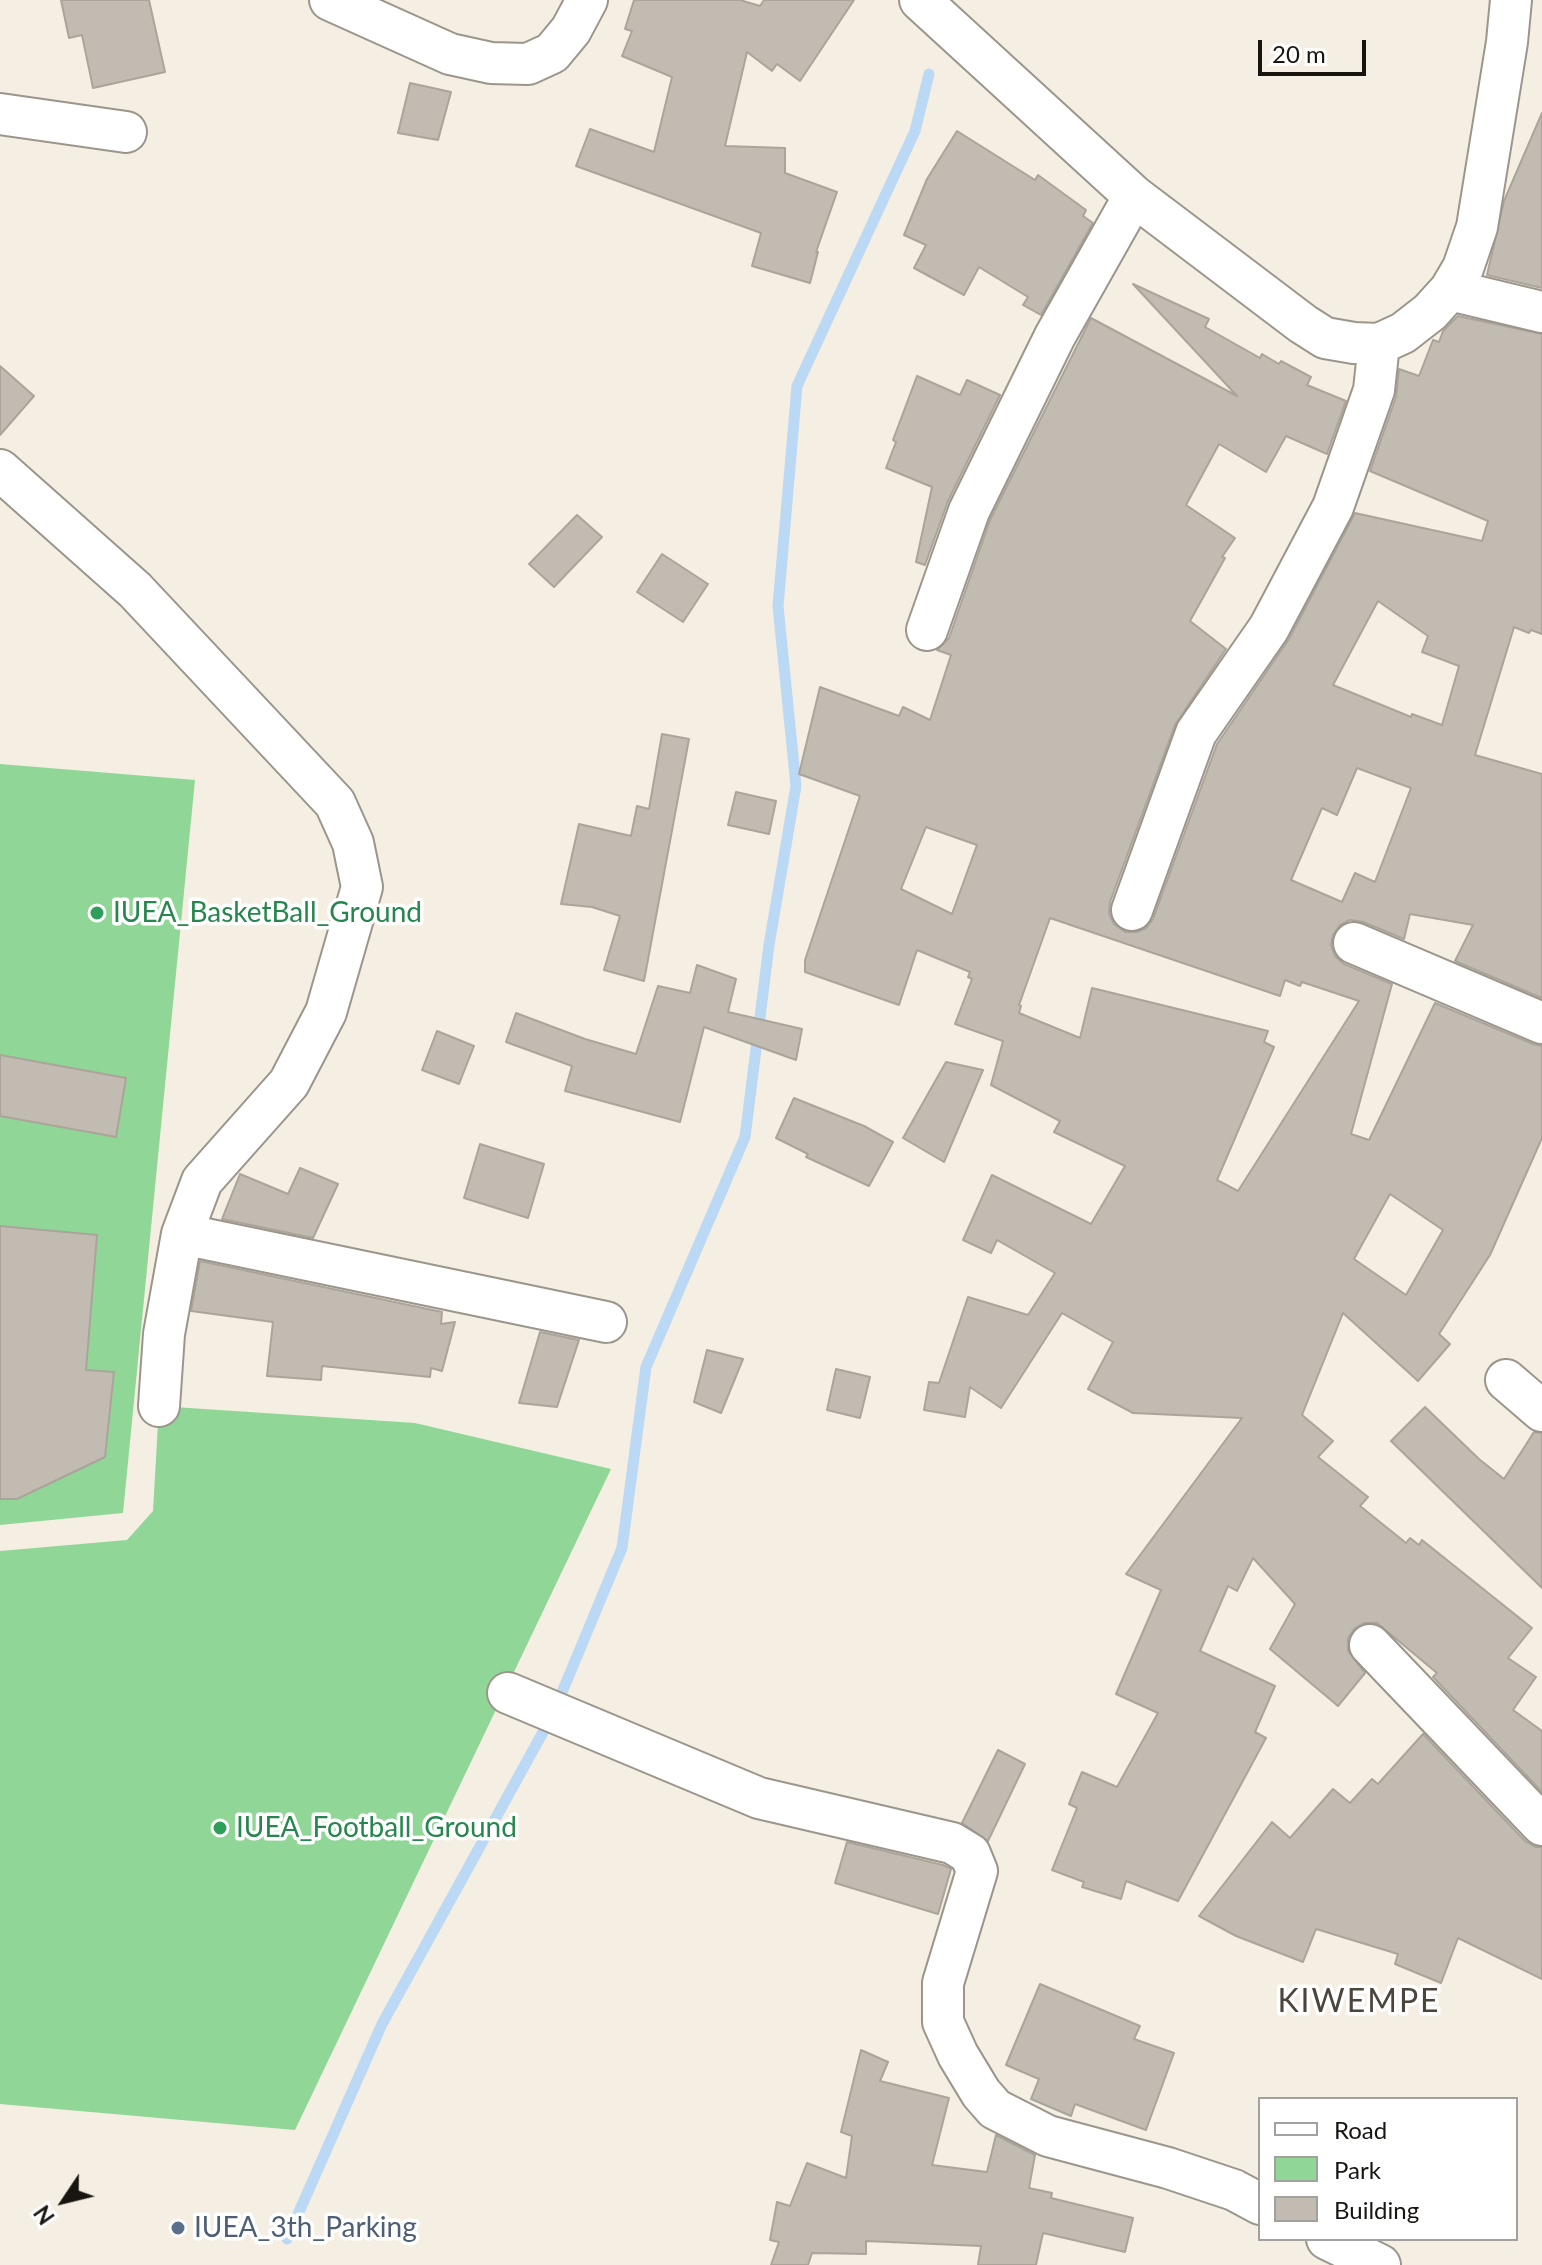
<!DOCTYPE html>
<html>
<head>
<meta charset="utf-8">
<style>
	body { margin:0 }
	#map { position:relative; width:1542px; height:2265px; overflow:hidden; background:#f5eee3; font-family:Lato,sans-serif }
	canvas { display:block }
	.legend { position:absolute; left:1258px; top:2097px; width:260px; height:144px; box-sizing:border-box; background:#fff; border:2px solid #a3a1a0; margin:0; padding:10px 14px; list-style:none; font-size:24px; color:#181511 }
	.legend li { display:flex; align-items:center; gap:16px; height:40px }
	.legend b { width:40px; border:2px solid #a3a1a0 }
	.north { position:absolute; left:24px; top:2161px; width:80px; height:80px; -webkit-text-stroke:6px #fff; paint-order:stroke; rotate:235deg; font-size:22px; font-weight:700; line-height:32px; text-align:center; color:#181511 }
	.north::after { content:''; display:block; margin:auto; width:28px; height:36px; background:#181511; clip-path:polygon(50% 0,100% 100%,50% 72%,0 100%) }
	.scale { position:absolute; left:1258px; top:40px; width:108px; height:36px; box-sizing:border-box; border:4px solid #181511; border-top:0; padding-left:10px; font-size:24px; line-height:28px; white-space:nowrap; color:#181511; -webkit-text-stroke:6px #fff; paint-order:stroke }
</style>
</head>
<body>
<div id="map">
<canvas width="1542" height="2265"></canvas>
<ul class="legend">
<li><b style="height:10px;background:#fff"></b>Road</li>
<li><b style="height:22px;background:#90d697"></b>Park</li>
<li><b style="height:22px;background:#c2bbb1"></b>Building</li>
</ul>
<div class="north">N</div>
<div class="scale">20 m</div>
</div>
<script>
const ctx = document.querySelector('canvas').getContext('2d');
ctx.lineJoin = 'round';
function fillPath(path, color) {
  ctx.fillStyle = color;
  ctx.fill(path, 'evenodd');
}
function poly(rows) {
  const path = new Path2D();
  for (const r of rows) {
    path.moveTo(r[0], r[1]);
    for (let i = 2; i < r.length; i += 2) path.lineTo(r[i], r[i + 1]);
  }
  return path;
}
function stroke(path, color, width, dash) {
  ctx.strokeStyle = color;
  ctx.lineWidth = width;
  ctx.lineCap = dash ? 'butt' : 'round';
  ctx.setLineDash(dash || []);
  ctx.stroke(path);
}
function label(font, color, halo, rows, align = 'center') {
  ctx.font = font + ' Lato,sans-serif';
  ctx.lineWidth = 7;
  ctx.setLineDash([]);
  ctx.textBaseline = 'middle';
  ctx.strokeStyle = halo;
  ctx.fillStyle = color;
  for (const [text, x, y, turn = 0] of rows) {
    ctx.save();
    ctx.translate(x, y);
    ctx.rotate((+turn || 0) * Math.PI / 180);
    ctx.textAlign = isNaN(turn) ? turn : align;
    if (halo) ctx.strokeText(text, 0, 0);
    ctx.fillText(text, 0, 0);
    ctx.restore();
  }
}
fillPath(poly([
	[0,764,195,780,123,1513,0,1525],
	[159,1406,415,1423,611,1469,295,2130,0,2104,0,1551,127,1540,153,1511]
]), '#90d697');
stroke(poly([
	[287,2239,382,2024,553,1714,622,1548,646,1367,745,1137,769,945,796,786,778,606,797,386,915,131,929,74]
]), '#bbd8f4', 11);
const building = poly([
	[61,0,149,0,165,72,93,88,82,35,69,38,61,0],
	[634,0,740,0,760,6,764,0,854,0,800,81,777,64,772,71,747,52,725,146,785,148,785,173,837,192,816,252,818,252,810,283,752,266,761,233,576,166,590,129,654,152,672,77,622,56,632,31,625,29,634,0],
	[410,83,451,92,438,140,398,133,410,83],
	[1542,113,1542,288,1487,275,1504,201,1542,113],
	[957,131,1035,180,1038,175,1086,210,1083,216,1093,223,1041,315,1023,305,1028,297,979,267,964,295,914,268,926,245,904,235,927,179,957,131],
	[1133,284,1209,319,1205,327,1260,358,1262,354,1279,364,1281,361,1311,377,1307,385,1346,401,1327,454,1286,436,1266,472,1219,444,1186,505,1235,538,1222,557,1225,558,1190,621,1226,649,1175,725,1110,902,1109,913,1114,924,1125,932,1137,932,1146,928,1153,919,1217,744,1289,639,1355,513,1482,541,1488,521,1370,471,1396,397,1399,369,1419,376,1433,340,1439,342,1443,331,1458,316,1542,334,1542,634,1531,630,1529,633,1514,627,1475,755,1542,774,1542,998,1455,961,1473,925,1410,914,1404,939,1363,922,1350,920,1340,925,1333,935,1331,945,1335,956,1344,964,1392,984,1351,1134,1369,1140,1435,1003,1533,1044,1542,1046,1542,1138,1490,1255,1439,1334,1450,1344,1418,1381,1343,1313,1302,1415,1333,1441,1318,1457,1368,1497,1360,1506,1406,1543,1410,1538,1419,1545,1422,1540,1532,1628,1508,1658,1536,1677,1513,1710,1542,1731,1542,1792,1433,1677,1437,1673,1377,1623,1364,1623,1355,1628,1348,1638,1348,1651,1365,1673,1338,1706,1270,1649,1295,1604,1253,1558,1237,1591,1228,1586,1200,1651,1275,1686,1255,1732,1266,1738,1178,1901,1126,1881,1121,1899,1082,1887,1084,1882,1052,1870,1077,1808,1069,1804,1082,1772,1117,1787,1158,1713,1116,1694,1161,1590,1126,1574,1242,1418,1133,1413,1088,1389,1113,1342,1062,1313,1001,1408,970,1387,965,1417,924,1410,929,1382,939,1383,968,1297,1028,1315,1055,1273,997,1240,991,1253,963,1240,992,1175,1091,1224,1125,1166,1054,1132,1060,1121,991,1085,1003,1041,955,1024,972,979,968,977,970,972,917,950,899,1005,805,972,805,960,860,796,799,774,820,687,899,716,903,707,930,720,951,655,937,650,949,638,990,520,1091,318,1237,396,1133,284],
	[1378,601,1428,636,1422,652,1459,666,1442,725,1412,714,1411,717,1333,685,1378,601],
	[1357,768,1411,788,1375,882,1355,873,1342,902,1291,880,1322,808,1337,815,1357,768],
	[926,827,977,845,952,914,901,889,926,827],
	[1050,918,1280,996,1285,980,1300,986,1302,982,1359,1001,1238,1191,1217,1180,1274,1047,1264,1042,1268,1031,1092,988,1080,1038,1019,1013,1021,1006,1019,1005,1050,918],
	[1390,1194,1443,1230,1406,1295,1354,1259,1390,1194],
	[0,366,34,396,0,435,0,366],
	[917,376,960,395,967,380,1000,395,948,501,925,565,916,562,932,487,886,468,896,442,893,440,917,376],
	[577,515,602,537,554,587,529,564,577,515],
	[662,554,708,584,683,622,637,592,662,554],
	[662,734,689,739,644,981,604,970,620,916,592,907,561,904,579,824,631,836,637,806,649,809,662,734],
	[736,792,776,801,769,834,728,825,736,792],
	[697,965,736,979,728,1012,802,1029,796,1060,704,1027,680,1122,565,1091,572,1066,506,1042,516,1013,585,1039,636,1054,658,986,690,993,697,965],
	[437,1031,474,1046,459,1084,422,1070,437,1031],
	[0,1055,126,1078,116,1137,0,1116,0,1055],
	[946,1062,983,1070,944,1162,903,1138,946,1062],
	[794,1098,864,1126,893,1142,869,1186,806,1157,808,1154,776,1138,794,1098],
	[480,1144,544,1164,528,1218,464,1198,480,1144],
	[300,1168,338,1184,313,1238,222,1219,240,1174,288,1194,300,1168],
	[0,1226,97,1235,86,1370,114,1372,105,1457,17,1499,0,1499,0,1226],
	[200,1261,442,1312,441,1324,455,1322,442,1371,431,1368,430,1377,322,1366,321,1380,267,1376,273,1322,191,1311,200,1261],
	[540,1332,579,1340,557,1407,519,1403,540,1332],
	[707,1350,743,1359,721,1413,694,1402,707,1350],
	[836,1369,870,1377,860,1418,827,1410,836,1369],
	[1425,1407,1479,1459,1504,1479,1534,1432,1542,1433,1542,1588,1391,1441,1425,1407],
	[1423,1734,1525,1841,1535,1847,1542,1847,1542,1979,1458,1938,1441,1983,1395,1964,1398,1954,1316,1929,1303,1962,1236,1936,1199,1916,1272,1822,1290,1838,1333,1789,1350,1803,1372,1779,1378,1784,1423,1734],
	[998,1750,1025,1764,988,1841,962,1823,998,1750],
	[847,1842,943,1865,951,1869,938,1914,835,1883,847,1842],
	[1040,1984,1140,2026,1134,2039,1174,2053,1146,2130,1075,2104,1071,2116,1031,2099,1039,2079,1006,2065,1040,1984],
	[861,2050,888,2062,880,2081,949,2098,932,2165,987,2172,996,2135,1035,2155,1029,2188,1052,2193,1051,2198,1133,2218,1125,2252,1043,2233,1036,2265,978,2265,981,2246,866,2241,866,2254,812,2253,808,2265,771,2265,779,2242,770,2240,777,2202,790,2206,807,2163,846,2178,852,2136,841,2132,861,2050]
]);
fillPath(building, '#c2bbb1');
stroke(building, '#aba49a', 2);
const street = poly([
	[330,0,450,54,491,63,528,64,552,53,571,30,587,0],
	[920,0,1134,196,1303,324,1325,338,1354,343,1379,344,1403,333,1430,312,1450,290,1463,268,1477,227,1507,42,1511,0],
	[0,114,126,132],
	[1450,290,1542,312],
	[0,470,135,590,335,803,353,843,362,887,326,1012,289,1083,202,1181,182,1234,164,1334,159,1406],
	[927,630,969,511,1055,336,1134,196],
	[1132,910,1196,733,1269,628,1333,507,1374,390,1379,344],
	[1354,943,1542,1023],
	[182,1234,606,1322],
	[1506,1380,1542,1411],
	[1370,1645,1542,1825],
	[508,1693,759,1798,952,1843,970,1854,977,1871,943,1983,943,2022,958,2055,981,2093,995,2109,1048,2136,1168,2168,1234,2190,1260,2204],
	[1327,2239,1380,2265]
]);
stroke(street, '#9c958b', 44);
stroke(street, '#fff', 40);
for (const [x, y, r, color] of [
	[97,913,8,"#2e9e5b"],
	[220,1828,8,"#2e9e5b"],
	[178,2228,8,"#5c6f8a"]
]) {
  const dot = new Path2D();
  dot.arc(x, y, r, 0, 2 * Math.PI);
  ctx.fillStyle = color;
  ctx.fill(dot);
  stroke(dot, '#fff', 3);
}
label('28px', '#27864d', '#fff', [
	["IUEA_BasketBall_Ground",113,913],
	["IUEA_Football_Ground",236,1828]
], 'left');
label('28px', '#4e5e75', '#fff', [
	["IUEA_3th_Parking",194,2228]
], 'left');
ctx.letterSpacing = '2px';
label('32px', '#4b453c', '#fff', [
	["KIWEMPE",1359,2002]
]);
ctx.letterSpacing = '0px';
</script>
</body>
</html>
